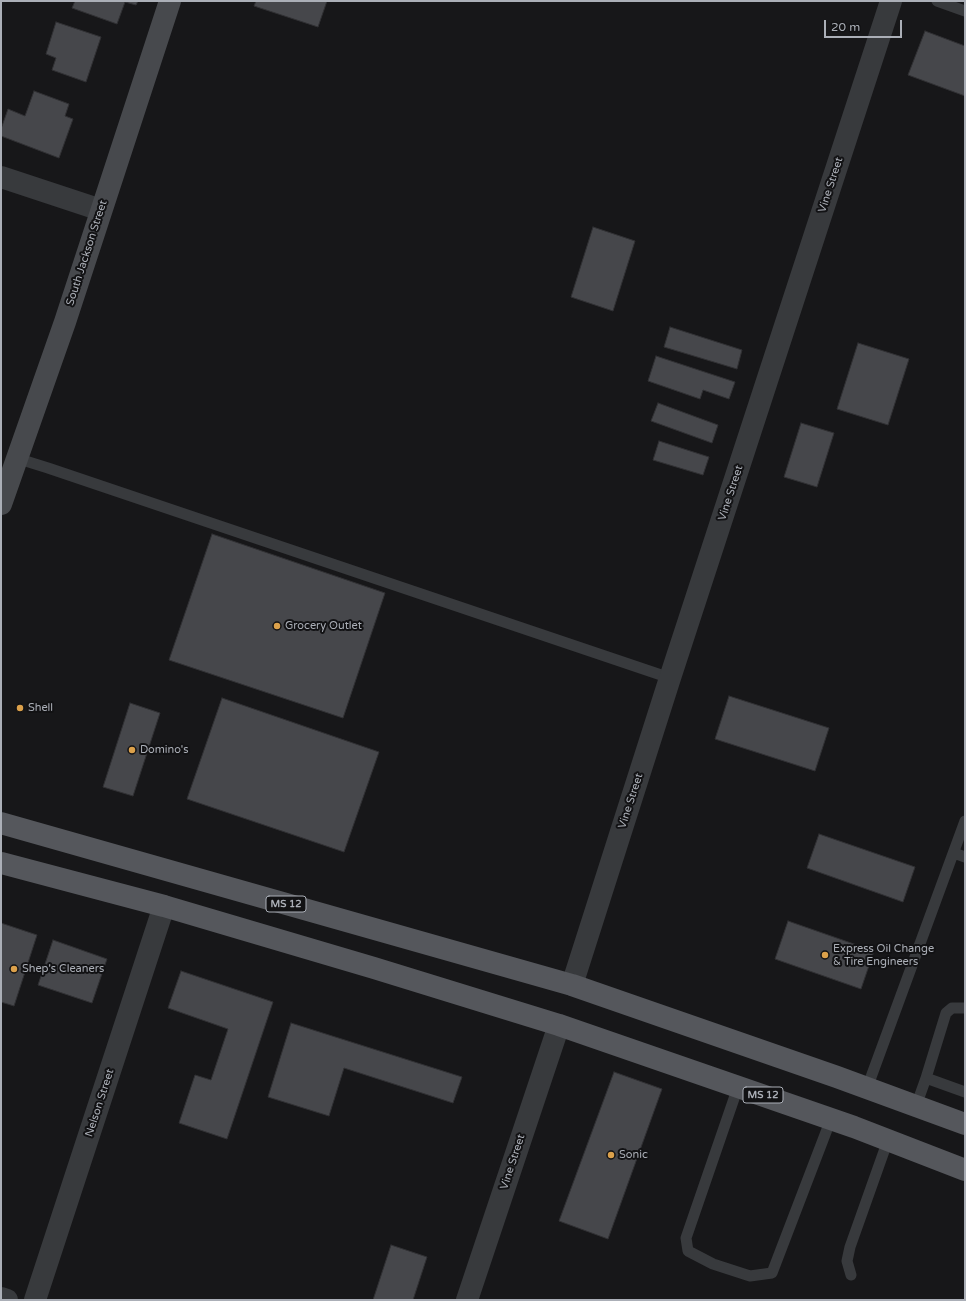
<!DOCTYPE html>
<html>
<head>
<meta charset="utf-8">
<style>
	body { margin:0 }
	#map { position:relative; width:966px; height:1301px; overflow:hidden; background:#171719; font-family:"Varela Round",sans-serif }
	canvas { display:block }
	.frame { position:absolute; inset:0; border:2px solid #abafb7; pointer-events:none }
	.scale { position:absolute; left:824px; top:20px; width:78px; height:18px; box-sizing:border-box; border:2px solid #abafb7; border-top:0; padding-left:5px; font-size:12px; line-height:14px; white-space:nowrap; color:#abafb7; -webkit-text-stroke:3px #121214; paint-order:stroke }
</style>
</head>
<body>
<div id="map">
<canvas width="966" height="1301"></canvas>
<div class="frame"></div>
<div class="scale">20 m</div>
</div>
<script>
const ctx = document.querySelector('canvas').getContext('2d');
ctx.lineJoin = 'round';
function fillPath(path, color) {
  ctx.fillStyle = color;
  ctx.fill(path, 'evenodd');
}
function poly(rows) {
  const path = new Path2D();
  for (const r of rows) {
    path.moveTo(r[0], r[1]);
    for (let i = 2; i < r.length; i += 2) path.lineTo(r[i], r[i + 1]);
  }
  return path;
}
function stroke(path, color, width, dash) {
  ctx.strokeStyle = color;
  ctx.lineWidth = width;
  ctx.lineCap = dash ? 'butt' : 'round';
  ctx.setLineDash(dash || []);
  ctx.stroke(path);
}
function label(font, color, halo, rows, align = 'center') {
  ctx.font = font + ' "Varela Round",sans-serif';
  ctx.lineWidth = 4;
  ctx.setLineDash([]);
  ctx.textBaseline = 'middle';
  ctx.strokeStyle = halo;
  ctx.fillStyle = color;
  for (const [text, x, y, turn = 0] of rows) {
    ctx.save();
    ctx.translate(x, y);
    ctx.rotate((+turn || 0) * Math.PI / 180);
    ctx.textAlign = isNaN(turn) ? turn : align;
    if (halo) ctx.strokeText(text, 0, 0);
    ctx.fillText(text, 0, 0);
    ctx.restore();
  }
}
const building = poly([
	[75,1,138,1,136,5,125,2,117,24,72,8,75,1],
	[256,1,327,1,318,27,254,6,256,1],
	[56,22,101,37,86,82,52,70,56,58,46,54,56,22],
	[925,31,965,46,965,96,908,75,925,31],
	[34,91,69,104,65,116,73,119,59,158,1,136,1,129,8,109,25,116,34,91],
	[593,227,635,241,613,311,571,297,593,227],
	[670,327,742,350,737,369,664,347,670,327],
	[858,343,909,359,888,425,837,409,858,343],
	[656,356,735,382,729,399,703,390,700,399,648,381,656,356],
	[658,403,718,425,712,443,651,421,658,403],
	[801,423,834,433,817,487,784,477,801,423],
	[659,441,709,457,703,475,653,460,659,441],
	[212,534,385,593,343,718,169,660,212,534],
	[729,696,829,728,815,771,715,739,729,696],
	[222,698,379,752,344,852,187,799,222,698],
	[130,703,160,713,133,796,103,787,130,703],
	[819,834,915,867,903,902,807,868,819,834],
	[788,921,874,951,861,989,775,959,788,921],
	[1,923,37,935,14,1006,1,1002,1,923],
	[53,940,107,959,92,1003,38,985,53,940],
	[181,971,273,1002,227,1139,179,1123,195,1075,211,1080,228,1029,168,1008,181,971],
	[291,1023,462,1077,453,1103,344,1068,329,1116,268,1097,291,1023],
	[614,1072,662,1089,608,1239,559,1221,614,1072],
	[391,1245,427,1257,413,1300,373,1300,391,1245]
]);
fillPath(building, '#46474b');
stroke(building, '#313134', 1);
stroke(poly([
	[937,1,965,11],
	[16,458,48,468,670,678],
	[954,853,965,857],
	[926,1078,946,1013,952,1008,965,1008],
	[738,1087,686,1238,688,1251,713,1264,750,1276,772,1273,831,1119],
	[867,1088,965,821],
	[916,1106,926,1078,965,1092],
	[851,1275,847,1261,850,1247,888,1140]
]), '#383a3d', 11);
stroke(poly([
	[1,177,101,210],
	[572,985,670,678,891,1],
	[1,1298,7,1300],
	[35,1300,164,906],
	[467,1300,559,1025]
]), '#383a3d', 22);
stroke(poly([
	[1,504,65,322,170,1]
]), '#47494d', 22);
stroke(poly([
	[1,823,572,985,837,1077,965,1124],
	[1,863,164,906,374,968,559,1025,854,1127,965,1170]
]), '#55575c', 22);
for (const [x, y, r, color] of [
	[277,626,4,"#dca14b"],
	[20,708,4,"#dca14b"],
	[132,750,4,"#dca14b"],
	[825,955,4,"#dca14b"],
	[14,969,4,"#dca14b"],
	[611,1155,4,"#dca14b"]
]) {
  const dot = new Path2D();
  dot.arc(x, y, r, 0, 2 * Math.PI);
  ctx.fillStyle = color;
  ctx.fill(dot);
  stroke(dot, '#121214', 1.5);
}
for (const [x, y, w] of [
	[286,904,40],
	[763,1095,40]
]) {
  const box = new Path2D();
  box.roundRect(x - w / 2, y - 8, w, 16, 3);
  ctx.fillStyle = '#121214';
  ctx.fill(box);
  stroke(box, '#abafb7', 1);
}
label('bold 10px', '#abafb7', null, [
	["MS 12",286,904],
	["MS 12",763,1095]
]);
label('11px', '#abafb7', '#121214', [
	["Vine Street",831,185,-72],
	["South Jackson Street",87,253,-72],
	["Vine Street",731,493,-72],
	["Vine Street",631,801,-72],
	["Nelson Street",100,1103,-72],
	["Vine Street",513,1162,-72]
]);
label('11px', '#abafb7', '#121214', [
	["Grocery Outlet",285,626],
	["Shell",28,708],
	["Domino's",140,750],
	["Express Oil Change",833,949],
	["& Tire Engineers",833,962],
	["Shep's Cleaners",22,969],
	["Sonic",619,1155]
], 'left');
</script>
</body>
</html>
